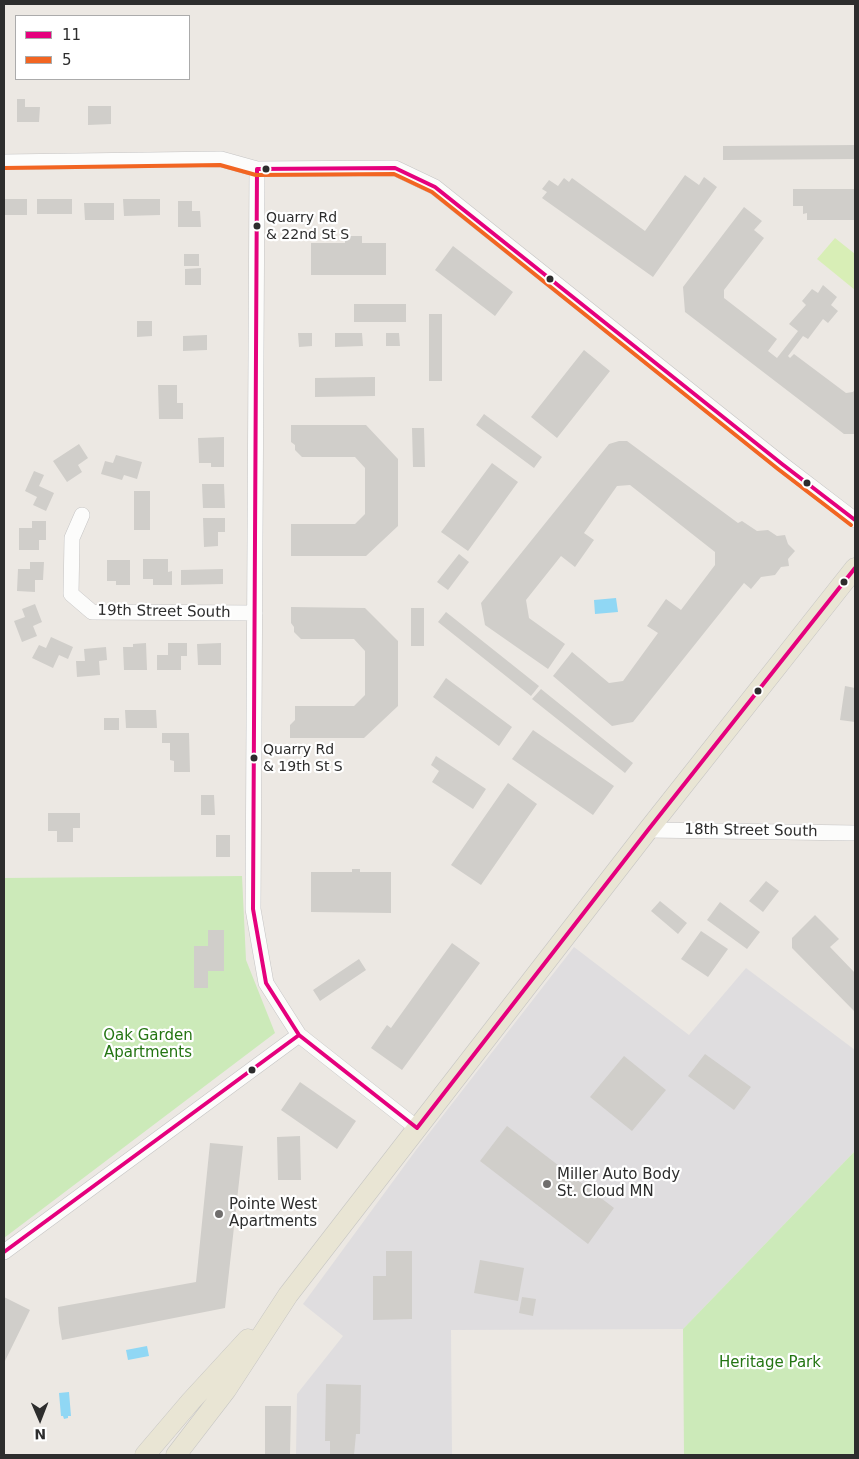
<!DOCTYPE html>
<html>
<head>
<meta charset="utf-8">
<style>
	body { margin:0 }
	#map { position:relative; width:859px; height:1459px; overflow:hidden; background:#ece8e3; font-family:"DejaVu Sans",sans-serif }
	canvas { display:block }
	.frame { position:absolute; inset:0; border:5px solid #2d2d2d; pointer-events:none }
	.legend { position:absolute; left:15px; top:15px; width:175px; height:65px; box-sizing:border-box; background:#fff; border:1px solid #ababab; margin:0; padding:6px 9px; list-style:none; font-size:15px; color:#2d2d2d }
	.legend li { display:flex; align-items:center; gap:10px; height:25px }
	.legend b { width:25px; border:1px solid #ababab }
	.north { position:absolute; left:15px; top:1394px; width:50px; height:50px; -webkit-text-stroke:4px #fff; paint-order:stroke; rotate:179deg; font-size:14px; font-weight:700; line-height:20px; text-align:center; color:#2d2d2d }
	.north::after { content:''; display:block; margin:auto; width:18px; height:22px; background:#2d2d2d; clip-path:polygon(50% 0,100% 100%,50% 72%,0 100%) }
</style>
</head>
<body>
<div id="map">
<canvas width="859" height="1459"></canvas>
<div class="frame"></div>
<ul class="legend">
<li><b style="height:6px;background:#e5007d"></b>11</li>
<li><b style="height:6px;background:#f26522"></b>5</li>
</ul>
<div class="north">N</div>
</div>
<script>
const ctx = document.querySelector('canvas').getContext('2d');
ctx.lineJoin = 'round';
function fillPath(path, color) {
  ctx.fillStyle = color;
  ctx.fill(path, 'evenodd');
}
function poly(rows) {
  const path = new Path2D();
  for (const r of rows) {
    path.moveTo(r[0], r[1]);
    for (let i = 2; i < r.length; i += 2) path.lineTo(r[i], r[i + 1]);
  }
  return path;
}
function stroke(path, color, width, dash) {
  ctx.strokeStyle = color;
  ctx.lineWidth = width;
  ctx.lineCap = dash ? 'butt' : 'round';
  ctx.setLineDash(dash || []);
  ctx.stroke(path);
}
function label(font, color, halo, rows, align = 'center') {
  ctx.font = font + ' "DejaVu Sans",sans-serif';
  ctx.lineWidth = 4.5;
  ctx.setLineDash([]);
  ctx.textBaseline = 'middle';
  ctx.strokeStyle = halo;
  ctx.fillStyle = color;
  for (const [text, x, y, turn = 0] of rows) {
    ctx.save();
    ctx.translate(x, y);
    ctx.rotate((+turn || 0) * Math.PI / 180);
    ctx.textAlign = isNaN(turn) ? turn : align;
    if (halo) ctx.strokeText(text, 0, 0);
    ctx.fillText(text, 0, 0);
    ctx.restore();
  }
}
fillPath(poly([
	[574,947,689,1035,746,968,855,1050,855,1151,683,1329,451,1330,452,1455,296,1455,297,1394,343,1336,303,1304,416,1150]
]), '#dfdddf');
fillPath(poly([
	[242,876,246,960,275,1033,4,1238,4,878],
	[855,1151,855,1455,684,1455,683,1329]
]), '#cceab9');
fillPath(poly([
	[835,238,855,254,855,290,817,259]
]), '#d8eeb6');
fillPath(poly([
	[616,598,618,612,595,614,594,600],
	[147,1346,149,1356,128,1360,126,1350],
	[69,1392,71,1416,68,1416,68,1418,64,1419,63,1416,61,1416,59,1393]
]), '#90d7f4');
fillPath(poly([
	[17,99,25,99,25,107,40,107,39,122,17,122],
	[88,106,111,106,111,124,88,125],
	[855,145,855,159,723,160,723,146],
	[685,175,699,185,704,177,717,187,653,277,542,198,547,192,542,189,549,180,558,186,564,178,569,182,572,178,645,231],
	[793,189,855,189,855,220,807,220,807,213,803,214,803,206,793,206],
	[4,199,27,199,27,215,4,215],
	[37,199,72,199,72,214,37,214],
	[123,199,160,199,160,215,124,216],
	[178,201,192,201,192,211,200,211,201,227,178,227],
	[84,203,114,203,114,220,85,220],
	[744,207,762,221,754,230,764,238,724,290,724,298,777,339,768,351,777,358,798,331,789,324,806,305,802,301,812,289,818,293,823,285,837,297,831,305,838,311,828,323,823,319,808,339,803,336,788,356,790,358,794,354,846,393,853,392,855,389,855,434,844,434,685,312,683,287],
	[345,236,362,236,362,243,386,243,386,275,311,275,311,243,345,243],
	[453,246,513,292,495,316,435,270],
	[184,254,199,254,199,266,184,266],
	[201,268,201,285,185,285,185,269],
	[354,304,406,304,406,322,354,322],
	[429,314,442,314,442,381,429,381],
	[137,321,152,321,152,336,137,337],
	[298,333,312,333,312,346,299,347],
	[335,333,362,333,363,346,335,347],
	[386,333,399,333,400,346,386,346],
	[207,335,207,350,183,351,183,336],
	[584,350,610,371,557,438,531,417],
	[375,377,375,396,315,397,315,378],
	[158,385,177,385,177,403,183,403,183,419,159,419],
	[484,414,542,457,534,468,476,425],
	[291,425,366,425,398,459,398,526,366,556,291,556,291,524,355,524,365,514,365,468,355,457,302,457,295,450,295,445,291,442],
	[412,428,424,428,425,467,413,467],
	[224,437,224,467,211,467,211,463,199,463,198,438],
	[619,441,627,441,738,523,742,521,757,531,768,530,777,536,785,535,788,544,795,551,788,559,789,566,781,567,775,575,761,577,751,589,744,583,633,722,612,726,553,676,572,652,609,683,623,681,658,633,647,626,666,599,681,610,715,565,715,552,630,485,617,486,584,533,594,540,575,567,561,556,526,600,529,618,565,644,548,669,485,625,481,603,609,444],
	[79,444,88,458,78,465,82,472,67,482,53,461],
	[116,455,142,462,137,479,124,475,122,480,101,474,105,461,113,463],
	[492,463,518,482,468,551,441,532],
	[34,471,44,475,39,486,54,493,46,511,33,505,37,497,25,491],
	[202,484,224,484,225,508,203,508],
	[134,491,150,491,150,530,134,530],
	[203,518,225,518,225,532,218,532,218,546,204,547],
	[32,521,46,521,46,540,39,540,39,550,19,550,19,528,32,528],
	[459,554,469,562,448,590,437,582],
	[143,559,168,559,168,572,172,571,172,585,153,585,153,579,143,579],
	[107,560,130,560,130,585,116,585,116,581,107,581],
	[30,562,44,562,43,580,35,580,35,592,17,591,18,569,30,569],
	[223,569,223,584,181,585,181,570],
	[35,604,42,622,33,626,37,636,22,642,14,621,25,617,22,609],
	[291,607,365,608,398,641,398,706,364,738,290,738,290,725,295,720,295,706,354,706,365,695,365,651,354,639,301,639,294,632,294,627,291,623],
	[411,608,424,608,424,646,411,646],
	[446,612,539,686,531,696,438,622],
	[51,637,73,647,68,659,59,655,53,668,32,658,39,645,46,648],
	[146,643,147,670,124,670,123,647,133,647,133,644],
	[168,643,187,643,187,656,181,656,181,670,157,670,157,655,168,655],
	[221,643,221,665,198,665,197,644],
	[106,647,107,660,99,661,100,675,77,677,76,661,85,661,84,649],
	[446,678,512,727,499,746,433,697],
	[845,686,855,688,855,722,840,720],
	[541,689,633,763,625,773,532,699],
	[125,710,156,710,157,728,126,728],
	[104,718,119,718,119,730,104,730],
	[533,730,614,786,593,815,512,759],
	[162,733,189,733,190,772,174,772,174,761,170,760,170,743,162,743],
	[436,756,486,789,473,809,432,782,439,771,431,765],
	[508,783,537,804,481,885,451,865],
	[201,795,214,795,215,815,201,815],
	[48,813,80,813,80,828,73,828,73,842,57,842,57,831,48,831],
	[216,835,230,835,230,857,216,857],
	[352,869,360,869,360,872,391,872,391,913,311,912,311,872,352,872],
	[766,881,779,891,763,912,749,901],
	[660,901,687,923,678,934,651,911],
	[720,902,760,932,747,949,707,920],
	[815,915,839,939,830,947,855,973,855,1012,792,948,792,938],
	[208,930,224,930,224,971,208,971,208,988,194,988,194,946,208,946],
	[701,931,728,949,708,977,681,959],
	[452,943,480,963,402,1070,371,1048,387,1025,391,1028],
	[359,959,366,970,320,1001,313,990],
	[705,1054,751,1087,734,1110,688,1076],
	[624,1056,666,1090,632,1131,590,1097],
	[300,1082,356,1121,337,1149,281,1110],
	[507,1126,614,1208,588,1244,480,1161],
	[300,1136,301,1180,278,1180,277,1137],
	[210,1143,243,1146,225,1308,62,1340,59,1323,58,1307,196,1282],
	[386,1251,412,1251,412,1319,373,1320,373,1276,386,1276],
	[480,1260,524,1268,518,1301,474,1293],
	[4,1297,30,1310,4,1363],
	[522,1297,536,1299,533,1316,519,1313],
	[326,1384,361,1385,360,1434,356,1434,354,1455,330,1455,330,1441,325,1441],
	[265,1406,291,1406,290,1455,265,1455]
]), '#d0ceca');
const minor = poly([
	[4,162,221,159,257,169,395,168,435,187,782,464,855,520],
	[257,169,253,909,266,983,299,1035,417,1128],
	[82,515,72,538,71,594,92,612,255,613],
	[648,830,855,833],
	[4,1252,299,1035]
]);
const major = poly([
	[145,1455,191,1401,248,1339],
	[176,1455,226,1390,288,1295,648,830,855,568]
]);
stroke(minor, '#c5c4c4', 16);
stroke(major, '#c6c5c3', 21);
stroke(minor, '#fcfcfb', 15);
stroke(major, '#e9e5d4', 20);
stroke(poly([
	[855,520,782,464,435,187,395,168,257,169,253,909,266,983,299,1035,417,1128,648,830,855,568],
	[4,1252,299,1035]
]), '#e5007d', 4);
stroke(poly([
	[4,168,220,165,256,175,394,174,432,192,778,469,851,525]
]), '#f26522', 4);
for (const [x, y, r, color] of [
	[266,169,4.5,"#2d2d2d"],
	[257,226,4.5,"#2d2d2d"],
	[550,279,4.5,"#2d2d2d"],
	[807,483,4.5,"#2d2d2d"],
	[844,582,4.5,"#2d2d2d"],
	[758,691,4.5,"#2d2d2d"],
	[254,758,4.5,"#2d2d2d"],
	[252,1070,4.5,"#2d2d2d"],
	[547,1184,5,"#706e6d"],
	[219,1214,5,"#706e6d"]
]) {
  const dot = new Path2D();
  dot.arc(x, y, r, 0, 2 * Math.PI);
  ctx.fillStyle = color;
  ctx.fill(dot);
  stroke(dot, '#fff', 2);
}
label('14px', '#2d2d2d', '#fff', [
	["Quarry Rd",266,218],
	["& 22nd St S",266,235],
	["Quarry Rd",263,750],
	["& 19th St S",263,767]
], 'left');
label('15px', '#2d2d2d', '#fff', [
	["19th Street South",164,612,1],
	["18th Street South",751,831,1]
]);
label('15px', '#247513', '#fff', [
	["Oak Garden",148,1036],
	["Apartments",148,1053],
	["Heritage Park",770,1363]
]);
label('15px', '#2d2d2d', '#fff', [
	["Miller Auto Body",557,1175],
	["St. Cloud MN",557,1192],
	["Pointe West",229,1205],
	["Apartments",229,1222]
], 'left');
</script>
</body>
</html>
